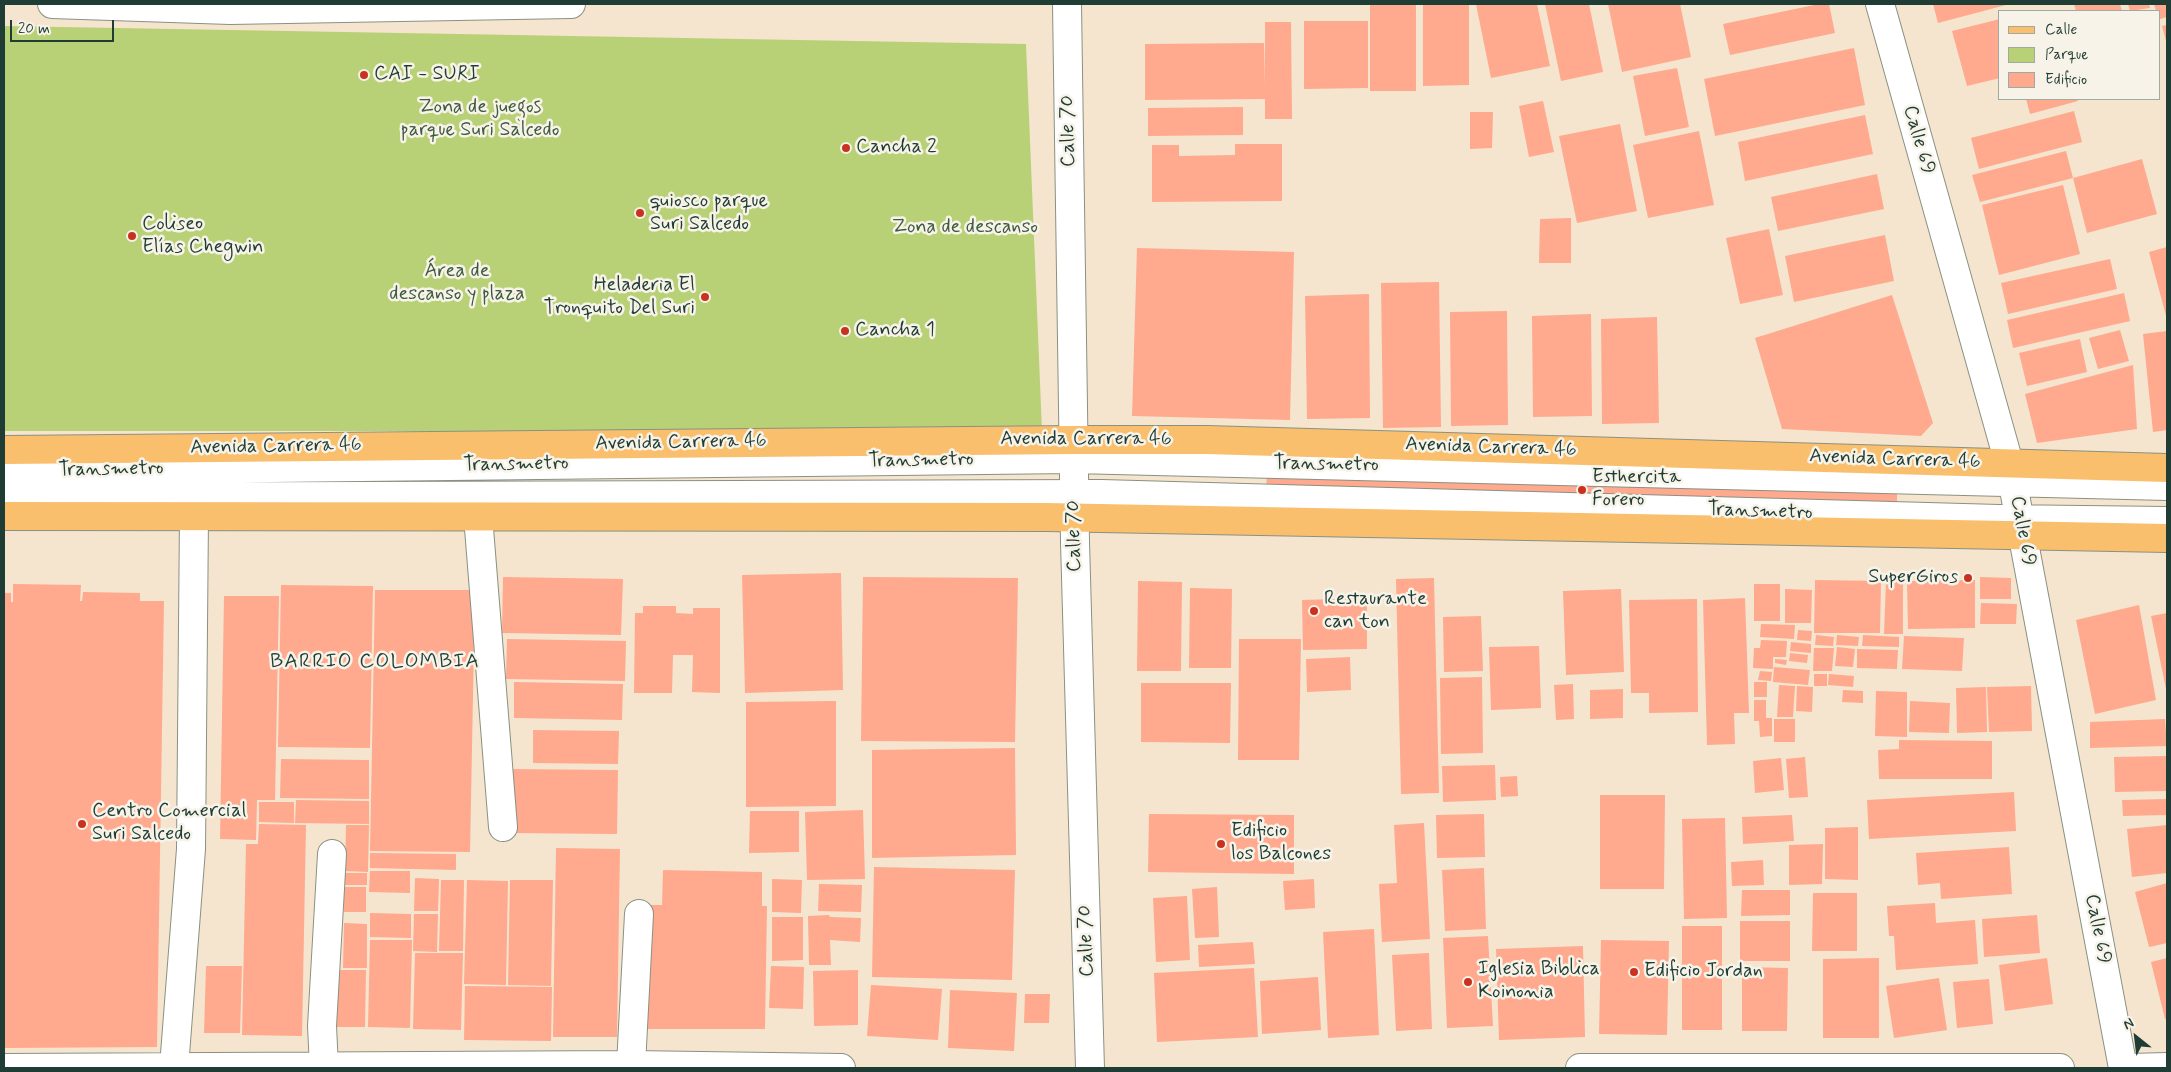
<!DOCTYPE html>
<html>
<head>
<meta charset="utf-8">
<style>
	body { margin:0 }
	#map { position:relative; width:2171px; height:1072px; overflow:hidden; background:#f5e5cf; font-family:Mynerve,sans-serif }
	canvas { display:block }
	.frame { position:absolute; inset:0; border:5px solid #1f3d34; pointer-events:none }
	.legend { position:absolute; left:1998px; top:10px; width:162px; height:90px; box-sizing:border-box; background:#f7f3e8; border:1px solid #a1aaa0; margin:0; padding:6px 9px; list-style:none; font-size:15px; color:#1f3d34 }
	.legend li { display:flex; align-items:center; gap:10px; height:25px }
	.legend b { width:25px; border:1px solid #a1aaa0 }
	.north { position:absolute; left:2111px; top:1012px; width:50px; height:50px; -webkit-text-stroke:4px #f7f3e8; paint-order:stroke; rotate:331deg; font-size:14px; font-weight:700; line-height:20px; text-align:center; color:#1f3d34 }
	.north::after { content:''; display:block; margin:auto; width:18px; height:22px; background:#1f3d34; clip-path:polygon(50% 0,100% 100%,50% 72%,0 100%) }
	.scale { position:absolute; left:10px; top:20px; width:104px; height:22px; box-sizing:border-box; border:2px solid #1f3d34; border-top:0; padding-left:6px; font-size:15px; line-height:18px; white-space:nowrap; color:#1f3d34; -webkit-text-stroke:4px #f7f3e8; paint-order:stroke }
</style>
</head>
<body>
<div id="map">
<canvas width="2171" height="1072"></canvas>
<div class="frame"></div>
<ul class="legend">
<li><b style="height:6px;background:#f9bf6d"></b>Calle</li>
<li><b style="height:14px;background:#b9d176"></b>Parque</li>
<li><b style="height:14px;background:#ffa98e"></b>Edificio</li>
</ul>
<div class="north">N</div>
<div class="scale">20 m</div>
</div>
<script>
const ctx = document.querySelector('canvas').getContext('2d');
ctx.lineJoin = 'round';
function fillPath(path, color) {
  ctx.fillStyle = color;
  ctx.fill(path, 'evenodd');
}
function poly(rows) {
  const path = new Path2D();
  for (const r of rows) {
    path.moveTo(r[0], r[1]);
    for (let i = 2; i < r.length; i += 2) path.lineTo(r[i], r[i + 1]);
  }
  return path;
}
function stroke(path, color, width, dash) {
  ctx.strokeStyle = color;
  ctx.lineWidth = width;
  ctx.lineCap = dash ? 'butt' : 'round';
  ctx.setLineDash(dash || []);
  ctx.stroke(path);
}
function label(font, color, halo, rows, align = 'center') {
  ctx.font = font + ' Mynerve,sans-serif';
  ctx.lineWidth = 5;
  ctx.setLineDash([]);
  ctx.textBaseline = 'middle';
  ctx.strokeStyle = halo;
  ctx.fillStyle = color;
  for (const [text, x, y, turn = 0] of rows) {
    ctx.save();
    ctx.translate(x, y);
    ctx.rotate((+turn || 0) * Math.PI / 180);
    ctx.textAlign = isNaN(turn) ? turn : align;
    if (halo) ctx.strokeText(text, 0, 0);
    ctx.fillText(text, 0, 0);
    ctx.restore();
  }
}
fillPath(poly([
	[4,26,1026,44,1042,431,4,431]
]), '#b9d176');
fillPath(poly([
	[1370,4,1416,4,1416,91,1370,91],
	[1423,4,1469,4,1469,85,1423,86],
	[1476,4,1537,4,1550,66,1491,78],
	[1545,4,1589,4,1603,72,1561,81],
	[1608,4,1680,4,1691,57,1622,72],
	[1819,4,1829,4,1835,33,1730,55,1723,24],
	[1933,4,2005,4,2006,5,1938,23],
	[2074,4,2120,4,2122,11,2076,11],
	[2128,4,2149,4,2150,8,2130,11],
	[2154,4,2167,4,2167,17,2160,19,2160,11,2156,11],
	[2000,19,2000,78,1967,86,1952,31],
	[1304,21,1368,21,1368,88,1304,89],
	[1265,22,1291,22,1292,119,1265,119,1265,99,1145,100,1145,44,1264,43,1265,86],
	[2167,25,2167,45,2162,26],
	[1854,48,1865,105,1715,136,1704,79],
	[1677,68,1689,127,1645,136,1633,76],
	[2026,99,2077,99,2078,101,2030,114],
	[1543,101,1554,152,1529,157,1519,106],
	[1243,107,1243,135,1148,136,1148,108],
	[2074,111,2082,142,1979,169,1971,138],
	[1470,112,1493,112,1492,148,1470,149],
	[1865,115,1873,154,1745,181,1738,142],
	[1620,124,1637,211,1577,223,1559,136],
	[1699,131,1714,205,1648,218,1633,145],
	[1235,144,1282,144,1282,201,1152,202,1152,145,1179,145,1179,156,1235,155],
	[2066,151,2073,178,1980,202,1972,175],
	[2142,159,2157,214,2087,233,2073,178],
	[1877,174,1884,209,1778,231,1771,197],
	[2063,185,2080,254,1999,275,1982,205],
	[1571,218,1571,263,1539,263,1540,219],
	[1769,229,1783,295,1740,304,1726,238],
	[1885,235,1894,281,1794,302,1785,256],
	[2167,247,2167,315,2166,316,2149,252],
	[1137,248,1294,252,1290,420,1132,416],
	[2110,259,2117,289,2008,314,2001,283],
	[1439,282,1441,427,1383,428,1381,283],
	[2124,293,2130,321,2013,348,2007,320],
	[1369,294,1370,418,1307,419,1305,296],
	[1892,295,1933,423,1921,436,1782,429,1755,338],
	[1507,311,1508,425,1451,426,1450,312],
	[1591,314,1592,416,1533,417,1532,316],
	[1657,317,1659,423,1602,424,1601,319],
	[2120,330,2129,361,2098,369,2089,338],
	[2167,331,2167,430,2153,432,2143,334],
	[2080,339,2087,372,2027,386,2019,353],
	[2133,365,2137,429,2037,443,2025,394],
	[1267,470,1897,487,1897,509,1266,493],
	[841,573,843,690,745,693,742,575],
	[503,577,623,579,621,635,502,633],
	[863,577,1018,578,1015,742,861,741],
	[1980,577,2011,578,2011,599,1980,599],
	[1434,578,1439,793,1401,794,1396,579],
	[1815,580,1881,581,1880,633,1814,633],
	[1975,580,1975,628,1908,629,1907,581],
	[1138,581,1182,582,1181,671,1137,671],
	[1886,581,1903,581,1903,634,1884,634],
	[13,584,81,585,80,601,82,601,83,592,140,593,140,601,164,601,157,1047,4,1048,4,593,11,593,11,602,13,602],
	[1754,584,1780,584,1780,621,1754,621],
	[281,585,373,586,370,748,278,747],
	[1190,588,1232,589,1231,668,1189,668],
	[1621,589,1624,672,1566,675,1563,591],
	[1785,589,1812,590,1811,623,1785,623],
	[375,590,475,590,470,852,370,851],
	[224,596,279,596,275,800,257,800,256,840,220,839],
	[1367,598,1367,649,1303,650,1302,600],
	[1745,598,1749,713,1734,713,1735,744,1707,745,1703,600],
	[1697,599,1698,712,1649,713,1649,693,1631,693,1629,600],
	[1981,603,2017,604,2016,624,1980,624],
	[2139,605,2156,700,2095,714,2076,620],
	[643,606,676,606,676,613,693,614,693,608,720,608,720,693,692,692,693,655,673,655,672,693,634,693,635,613,643,613],
	[2167,613,2167,689,2166,689,2151,616],
	[1481,616,1483,671,1444,672,1443,617],
	[1761,624,1795,625,1794,639,1760,637],
	[1798,630,1812,631,1811,641,1797,640],
	[1816,635,1834,637,1833,646,1815,645],
	[1837,635,1859,637,1858,646,1836,645],
	[1863,635,1899,637,1899,647,1862,646],
	[1904,636,1964,638,1962,671,1902,669],
	[507,639,626,641,625,681,506,679],
	[1239,639,1301,639,1299,760,1238,760],
	[1761,640,1787,641,1786,657,1773,657,1773,669,1753,668,1754,648,1760,648],
	[1791,642,1811,644,1811,653,1790,651],
	[1539,646,1541,708,1491,710,1489,647],
	[1837,647,1855,649,1853,667,1835,666],
	[1814,648,1834,648,1832,671,1813,671],
	[1857,649,1898,650,1897,669,1857,668],
	[1790,653,1808,655,1807,663,1789,661],
	[1350,657,1351,690,1307,692,1306,659],
	[1775,659,1787,660,1786,665,1775,663],
	[1774,667,1810,670,1808,685,1773,682],
	[1760,671,1772,672,1771,681,1758,680],
	[1814,674,1827,674,1827,686,1814,686],
	[1829,674,1854,676,1853,687,1828,685],
	[1482,677,1483,753,1441,754,1440,678],
	[514,682,623,684,622,720,514,718],
	[1754,682,1767,682,1767,697,1754,697],
	[1141,683,1231,683,1230,743,1141,742],
	[1573,684,1574,719,1556,720,1554,685],
	[1779,685,1795,686,1793,717,1777,717],
	[1797,686,1813,687,1812,712,1796,711],
	[2031,686,2032,731,1989,732,1987,687],
	[1986,687,1987,732,1957,733,1956,688],
	[1623,689,1623,718,1590,719,1590,690],
	[1843,690,1863,691,1863,703,1842,702],
	[1876,691,1907,692,1907,737,1875,736],
	[1754,700,1766,700,1766,718,1772,718,1772,736,1760,737,1759,721,1754,721],
	[836,701,836,806,746,807,746,702],
	[1910,701,1950,703,1949,733,1909,732],
	[1774,719,1795,719,1795,742,1774,742],
	[2165,719,2167,746,2090,748,2090,722],
	[533,730,619,731,618,764,533,763],
	[1899,740,1992,741,1992,779,1879,779,1878,750,1899,749],
	[1015,748,1016,855,872,858,872,750],
	[2167,756,2167,791,2115,792,2114,757],
	[1805,757,1808,797,1789,798,1786,759],
	[1781,758,1784,790,1755,793,1753,761],
	[281,759,369,760,369,799,280,798],
	[1495,765,1496,800,1443,802,1442,766],
	[511,769,618,770,617,834,509,833],
	[1517,776,1518,796,1501,797,1500,777],
	[2014,792,2016,831,1869,839,1867,800],
	[1600,795,1665,795,1664,889,1600,889],
	[2167,799,2167,815,2123,816,2122,800],
	[296,800,369,801,369,824,295,823],
	[259,802,294,802,294,823,259,822],
	[863,810,865,879,807,880,805,812],
	[750,811,799,811,799,852,749,853],
	[1149,814,1294,815,1294,874,1148,872],
	[1484,814,1485,857,1437,858,1436,815],
	[1792,815,1794,841,1743,844,1742,817],
	[1725,818,1727,918,1684,919,1682,819],
	[1424,823,1430,939,1382,942,1379,884,1397,883,1394,825],
	[259,824,306,825,302,1036,242,1035,246,844,258,844],
	[346,825,369,825,368,872,345,871],
	[2167,825,2167,873,2132,877,2127,829],
	[1858,827,1858,880,1825,879,1825,828],
	[1823,844,1822,884,1789,885,1789,845],
	[2009,847,2012,894,1941,899,1940,883,1918,885,1916,853],
	[556,848,620,849,617,1037,553,1037],
	[370,853,456,854,456,870,370,868],
	[1763,860,1764,885,1732,886,1731,862],
	[874,867,1015,870,1012,980,872,977],
	[1484,868,1486,929,1445,931,1442,870],
	[663,870,762,872,762,906,767,906,765,1029,642,1029,644,905,662,905],
	[370,871,410,871,410,893,369,892],
	[344,873,367,873,367,885,344,885],
	[415,878,439,879,438,911,414,911],
	[772,879,802,880,801,913,772,912],
	[1314,879,1315,908,1285,910,1283,881],
	[441,880,464,880,463,951,439,951],
	[467,880,508,881,506,985,464,984],
	[510,880,553,880,551,986,508,985],
	[2167,883,2167,943,2149,947,2135,892],
	[819,884,862,885,861,912,818,911],
	[344,887,366,887,366,912,344,912],
	[1217,887,1219,937,1195,938,1192,889],
	[1742,890,1790,890,1790,915,1741,916],
	[1813,893,1857,893,1857,951,1812,951],
	[1187,896,1190,960,1156,962,1153,898],
	[1935,903,1936,923,1975,920,1978,964,1896,970,1894,936,1889,936,1887,906],
	[370,913,411,914,411,938,370,937],
	[414,914,438,914,437,952,413,951],
	[829,915,830,917,861,918,860,942,830,940,831,965,809,965,808,916],
	[2037,915,2040,953,1984,957,1982,919],
	[772,917,803,917,803,960,772,961],
	[1740,921,1790,921,1790,961,1740,961],
	[344,923,367,924,367,968,343,968],
	[1682,926,1722,926,1722,1030,1682,1030],
	[1374,929,1379,1035,1328,1038,1323,932],
	[1488,936,1493,1026,1447,1028,1443,938],
	[370,940,412,940,410,1028,368,1027],
	[1601,940,1669,941,1667,1035,1599,1034],
	[1253,942,1255,964,1199,967,1198,945],
	[1583,946,1585,1037,1499,1040,1496,949],
	[415,953,463,953,461,1030,413,1029],
	[1429,953,1432,1029,1396,1031,1392,955],
	[1879,958,1879,1038,1823,1038,1823,959],
	[2047,958,2053,1004,2005,1011,1999,965],
	[2167,958,2167,1019,2165,1019,2151,962],
	[206,966,242,966,240,1033,204,1033],
	[771,966,804,967,803,1009,769,1008],
	[1742,967,1788,968,1787,1031,1742,1031],
	[1254,968,1258,1037,1157,1042,1154,973],
	[327,970,366,970,365,1027,326,1027],
	[858,970,858,1025,814,1026,813,971],
	[1318,977,1321,1030,1262,1034,1260,981],
	[1939,978,1947,1030,1894,1038,1886,986],
	[1989,979,1993,1024,1957,1028,1953,982],
	[871,985,942,989,938,1040,867,1036],
	[465,986,552,987,551,1041,464,1040],
	[950,990,1017,993,1014,1051,948,1048],
	[1025,994,1050,994,1049,1023,1024,1023]
]), '#ffa98e');
const minor = poly([
	[52,4,230,10,571,4],
	[1067,4,1075,542,1090,1068],
	[1880,4,2009,463,2123,1068],
	[4,471,1074,459,2167,486],
	[4,497,1101,494,1999,519,2167,521],
	[478,516,503,827],
	[631,1065,639,914],
	[174,1067,191,849,194,515],
	[324,1067,322,1026,332,854],
	[4,1068,631,1065,841,1068],
	[1580,1068,2060,1068],
	[2129,1068,2167,1067]
]);
const major = poly([
	[4,450,1073,440,1207,440,2167,468],
	[4,516,1046,517,2167,538]
]);
stroke(minor, '#8a9182', 30);
stroke(major, '#8a9182', 30);
stroke(minor, '#fff', 28);
stroke(major, '#f9bf6d', 28);
for (const [x, y, r, color] of [
	[364,75,5,"#c8321e"],
	[846,148,5,"#c8321e"],
	[640,213,5,"#c8321e"],
	[132,236,5,"#c8321e"],
	[705,297,5,"#c8321e"],
	[845,331,5,"#c8321e"],
	[1582,490,5,"#c8321e"],
	[1968,578,5,"#c8321e"],
	[1314,611,5,"#c8321e"],
	[82,824,5,"#c8321e"],
	[1221,844,5,"#c8321e"],
	[1634,972,5,"#c8321e"],
	[1468,982,5,"#c8321e"]
]) {
  const dot = new Path2D();
  dot.arc(x, y, r, 0, 2 * Math.PI);
  ctx.fillStyle = color;
  ctx.fill(dot);
  stroke(dot, '#f7f3e8', 2);
}
label('20px', '#1f3d34', '#f7f3e8', [
	["CAI - SURI",374,75],
	["Cancha 2",856,148],
	["quiosco parque",650,202],
	["Suri Salcedo",650,225],
	["Coliseo",142,225],
	["Elías Chegwin",142,248],
	["Heladeria El",695,286,"right"],
	["Tronquito Del Suri",695,309,"right"],
	["Cancha 1",855,331],
	["Esthercita",1592,478],
	["Forero",1592,501],
	["SuperGiros",1958,578,"right"],
	["Restaurante",1324,600],
	["can ton",1324,623],
	["Centro Comercial",92,812],
	["Suri Salcedo",92,835],
	["Edificio",1231,832],
	["los Balcones",1231,855],
	["Iglesia Biblica",1478,970],
	["Koinonia",1478,993],
	["Edificio Jordan",1644,972]
], 'left');
label('20px', '#3e5b41', '#f7f3e8', [
	["Zona de juegos",480,108],
	["parque Suri Salcedo",480,131],
	["Zona de descanso",965,228],
	["Área de",457,272],
	["descanso y plaza",457,295]
]);
label('20px', '#1f3d34', '#f7f3e8', [
	["Calle 70",1069,131,-91],
	["Calle 69",1918,140,74],
	["Avenida Carrera 46",1086,440],
	["Avenida Carrera 46",681,443,-1],
	["Avenida Carrera 46",276,447,-1],
	["Avenida Carrera 46",1491,448,2],
	["Avenida Carrera 46",1895,460,2],
	["Transmetro",921,461,-1],
	["Transmetro",516,465,-1],
	["Transmetro",1326,465,1],
	["Transmetro",111,470,-1],
	["Transmetro",1760,512,2],
	["Calle 69",2022,531,80],
	["Calle 70",1075,536,-91],
	["Calle 69",2097,929,79],
	["Calle 70",1087,941,-92]
]);
ctx.letterSpacing = '1px';
label('21px', '#1f3d34', '#f7f3e8', [
	["BARRIO COLOMBIA",375,663]
]);
ctx.letterSpacing = '0px';
</script>
</body>
</html>
